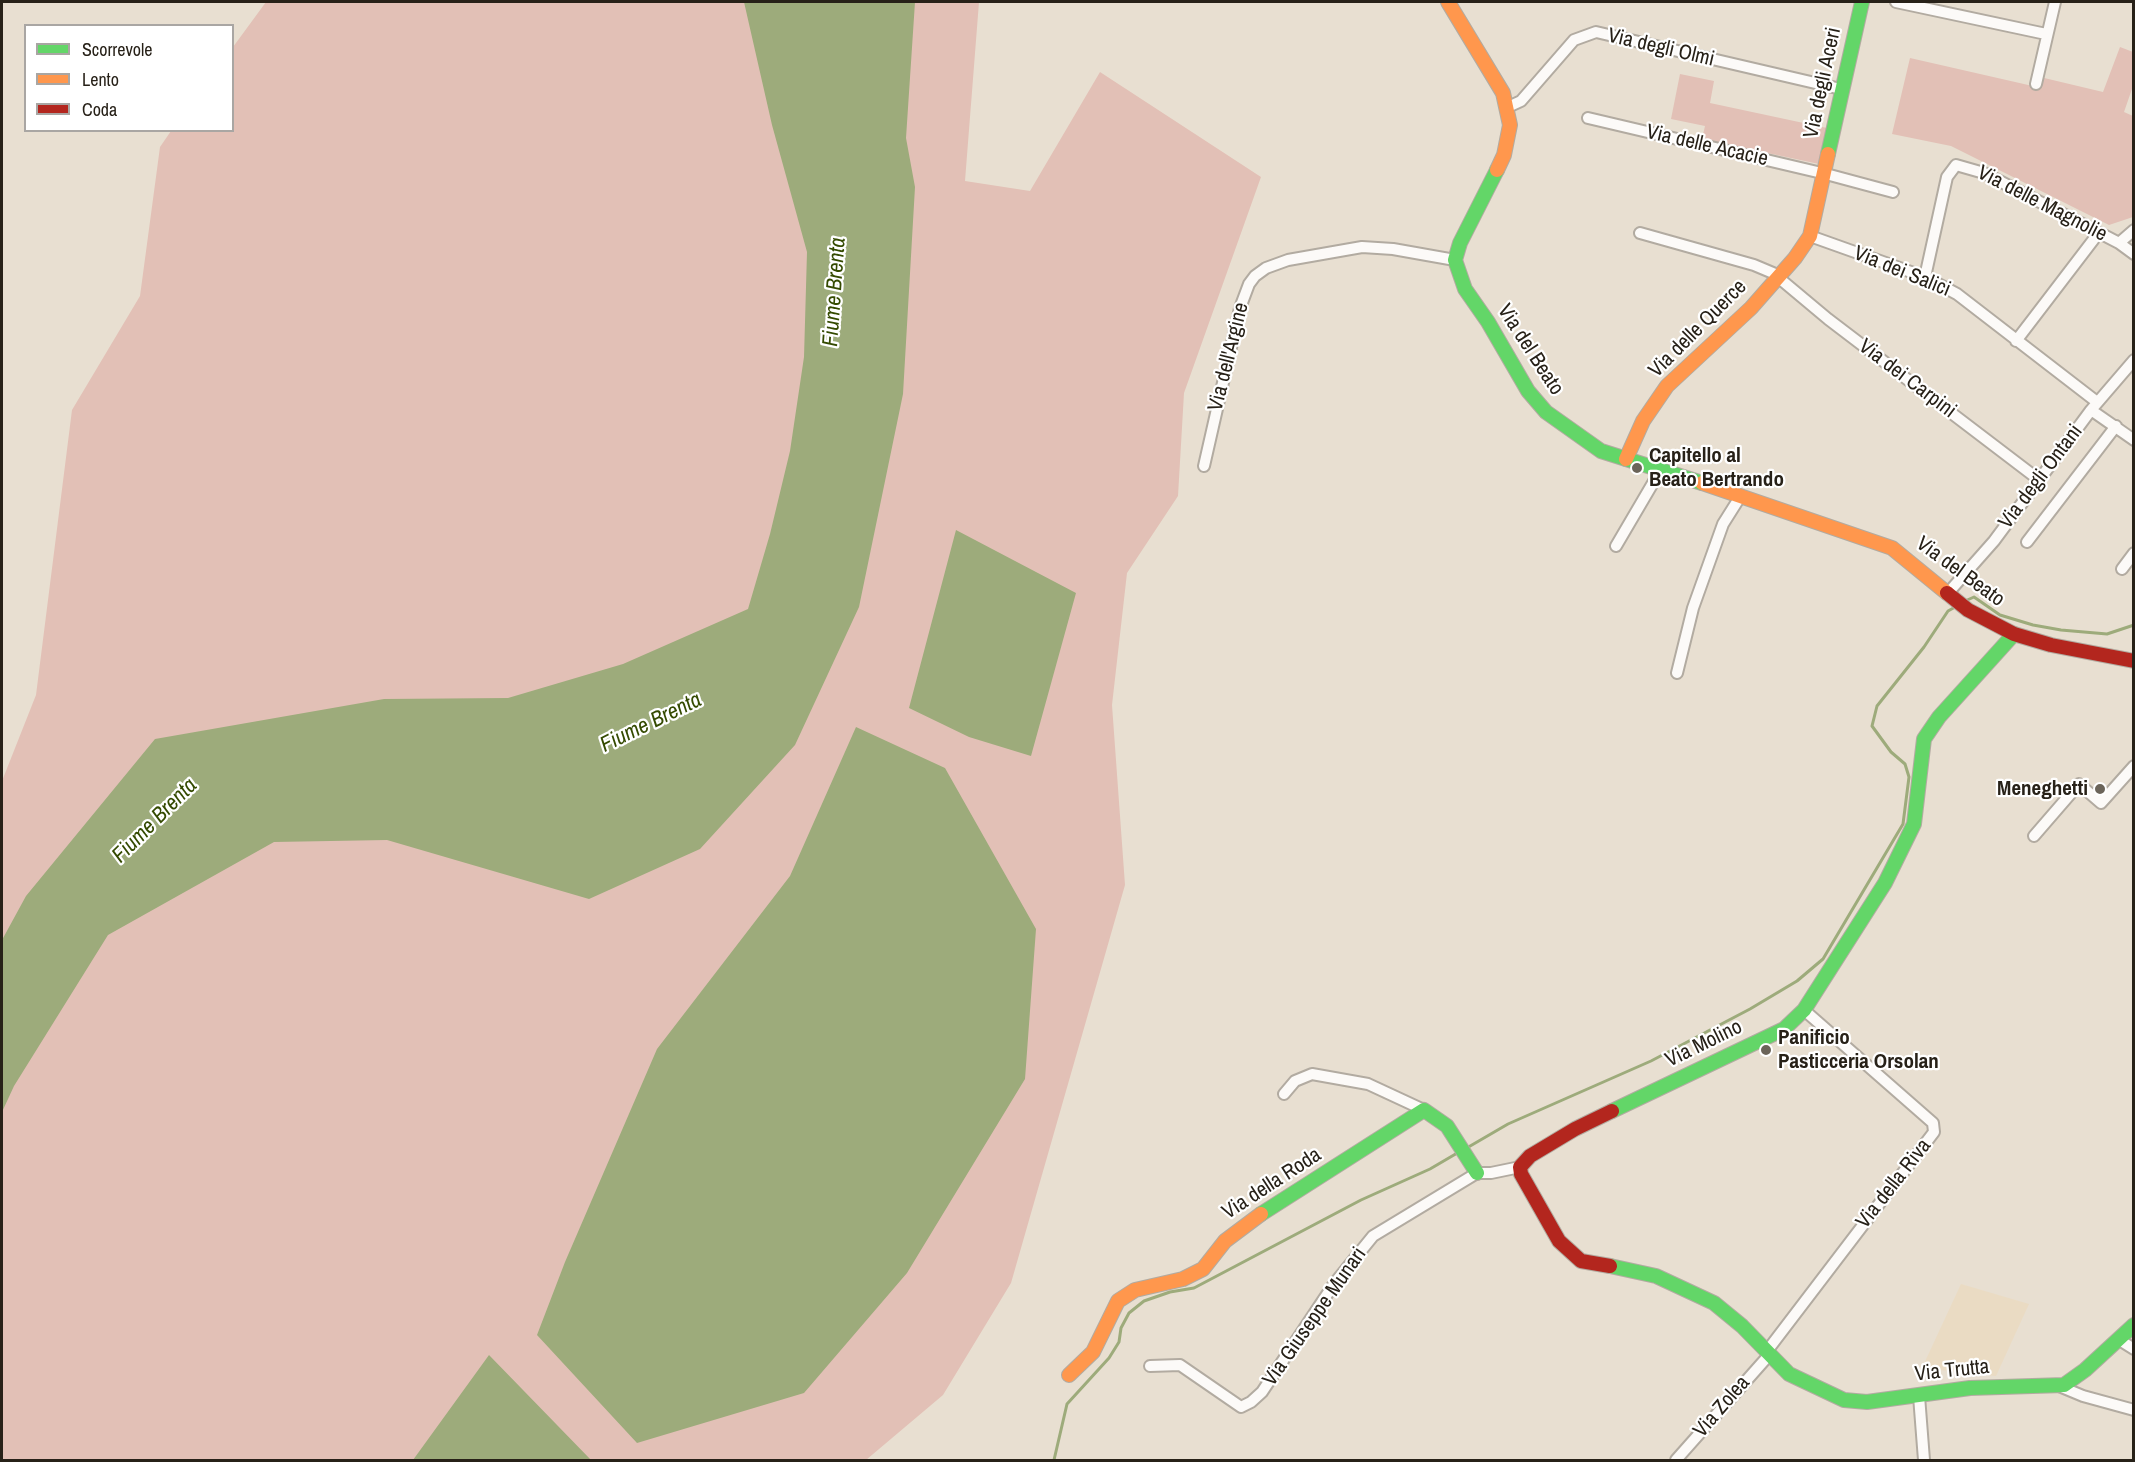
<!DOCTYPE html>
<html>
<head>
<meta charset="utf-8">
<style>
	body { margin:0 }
	#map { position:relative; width:2135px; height:1462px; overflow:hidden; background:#e8dfd1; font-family:"Archivo Narrow",sans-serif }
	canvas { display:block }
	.frame { position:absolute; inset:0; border:3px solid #272118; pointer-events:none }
	.legend { position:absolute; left:24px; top:24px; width:210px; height:108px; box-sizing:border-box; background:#fff; border:2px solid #a9a6a3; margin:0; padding:8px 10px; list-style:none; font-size:18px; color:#272118 }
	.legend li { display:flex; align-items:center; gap:12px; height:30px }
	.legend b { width:30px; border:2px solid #a9a6a3 }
</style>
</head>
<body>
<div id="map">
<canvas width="2135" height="1462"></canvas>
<div class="frame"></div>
<ul class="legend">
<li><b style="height:8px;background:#63d668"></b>Scorrevole</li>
<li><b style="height:8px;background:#ff974d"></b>Lento</li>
<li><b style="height:8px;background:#b3261e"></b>Coda</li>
</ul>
</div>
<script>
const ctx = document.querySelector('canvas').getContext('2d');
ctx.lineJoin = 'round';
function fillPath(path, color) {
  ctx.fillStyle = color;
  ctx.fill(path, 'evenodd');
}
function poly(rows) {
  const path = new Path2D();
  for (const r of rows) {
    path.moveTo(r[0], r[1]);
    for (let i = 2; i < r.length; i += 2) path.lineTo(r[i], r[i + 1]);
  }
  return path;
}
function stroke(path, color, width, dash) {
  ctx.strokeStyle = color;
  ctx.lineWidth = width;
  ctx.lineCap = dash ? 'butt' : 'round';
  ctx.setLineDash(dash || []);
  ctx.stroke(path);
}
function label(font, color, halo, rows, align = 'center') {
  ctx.font = font + ' "Archivo Narrow",sans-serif';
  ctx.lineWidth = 4.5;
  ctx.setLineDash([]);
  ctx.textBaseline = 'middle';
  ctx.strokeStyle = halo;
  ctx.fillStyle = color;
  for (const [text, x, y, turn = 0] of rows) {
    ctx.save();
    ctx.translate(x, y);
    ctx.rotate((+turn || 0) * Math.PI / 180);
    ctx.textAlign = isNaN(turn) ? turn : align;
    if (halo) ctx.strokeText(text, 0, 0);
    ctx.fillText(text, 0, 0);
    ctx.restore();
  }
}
fillPath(poly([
	[1961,1284,2029,1304,1996,1376,1922,1368]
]), '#eadbc3');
fillPath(poly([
	[266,2,979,2,965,181,1030,191,1100,72,1261,177,1184,393,1178,496,1127,573,1112,705,1125,885,1011,1283,943,1395,866,1460,2,1460,2,781,36,695,72,410,140,296,160,147,171,131,232,130,233,47],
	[2120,47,2133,52,2133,86,2124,112,2133,116,2133,217,2109,225,1951,146,1892,134,1910,58,2037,87,2040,77,2103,92],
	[1680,74,1714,81,1710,103,1827,128,1819,164,1702,139,1705,126,1671,119]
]), '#e2c0b6');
fillPath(poly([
	[744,2,915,2,906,138,915,187,903,394,859,607,795,745,700,849,589,899,387,840,274,842,108,935,14,1086,2,1112,2,940,26,896,155,739,384,699,508,698,623,664,748,609,770,534,790,451,804,357,807,252,772,125],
	[956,530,1076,593,1031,756,969,737,909,708],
	[856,727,945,768,1036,929,1025,1079,907,1273,804,1393,637,1443,537,1335,565,1262,657,1049,790,876],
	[489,1355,591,1460,413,1460]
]), '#9dab7b');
stroke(poly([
	[1965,601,1974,597,2000,615,2033,625,2061,630,2107,634,2134,625],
	[1465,1149,1508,1124,1651,1061,1750,1009,1797,981,1823,959,1903,824,1909,777,1905,764,1891,752,1872,726,1877,706,1924,647,1948,611,1957,606],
	[1054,1460,1067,1404,1109,1358,1119,1342,1121,1328,1129,1313,1144,1301,1170,1292,1194,1288,1361,1200,1430,1169,1459,1152]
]), '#9dab7b', 3);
const street = poly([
	[1896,2,2046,34],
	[2036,84,2055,2],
	[1508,107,1521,101,1574,40,1596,32,1841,89],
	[1588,118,1826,174,1893,192],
	[1640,233,1754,265,1773,273,1828,319,2038,479],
	[1810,236,1925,277,1957,294,2097,402],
	[2119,243,2134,230],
	[1925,277,1947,177,1956,165,1984,173,2119,243,2134,254],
	[2016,341,2094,239],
	[2091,410,2134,440],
	[1204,466,1240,308,1249,284,1255,276,1266,268,1288,260,1362,247,1393,249,1455,260],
	[2027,542,2116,426],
	[1616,546,1660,471],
	[2122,569,2134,553],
	[1948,593,1994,541,2091,410,2134,360],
	[1677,673,1693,608,1723,524,1740,497],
	[2034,836,2079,784,2101,803,2134,766],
	[1284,1094,1295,1081,1312,1074,1368,1084,1424,1110],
	[2118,1339,2134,1349],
	[1767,1351,1934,1132,1933,1123,1804,1010],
	[1150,1366,1180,1365,1241,1407,1251,1402,1262,1392,1334,1284,1373,1236,1477,1173,1491,1173,1520,1167],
	[2059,1386,2083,1396,2134,1410],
	[1919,1396,1924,1460],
	[1676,1460,1770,1354]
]);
const fast = poly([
	[1828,154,1862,2],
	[1497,170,1460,243,1455,260,1465,289,1488,322,1528,391,1546,412,1601,451,1702,483],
	[1612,1111,1784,1029,1804,1010,1885,883,1914,824,1924,739,1939,717,2014,634],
	[1261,1214,1424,1110,1447,1126,1477,1173],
	[1610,1266,1656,1276,1714,1303,1742,1326,1789,1374,1844,1400,1867,1402,1970,1388,2064,1385,2085,1370,2134,1325]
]);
const slow = poly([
	[1448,2,1503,93,1510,125,1504,155,1497,170],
	[1626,459,1643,421,1667,386,1751,308,1795,258,1810,236,1828,154],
	[1702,483,1892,548,1947,593],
	[1069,1375,1093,1352,1118,1301,1135,1290,1183,1279,1203,1269,1225,1241,1261,1214]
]);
const jam = poly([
	[1947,593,1968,610,2014,634,2051,645,2134,661],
	[1610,1266,1581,1261,1559,1241,1521,1174,1520,1167,1530,1156,1575,1129,1612,1111]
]);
stroke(street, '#b2aba1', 14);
stroke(fast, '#b2aba1', 16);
stroke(slow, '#b2aba1', 16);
stroke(jam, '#b2aba1', 16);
stroke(street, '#fcfaf8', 10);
stroke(fast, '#63d668', 14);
stroke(slow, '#ff974d', 14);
stroke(jam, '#b3261e', 14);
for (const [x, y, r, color] of [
	[1637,468,6,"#6b6459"],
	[2100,789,6,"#6b6459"],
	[1766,1050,6,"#6b6459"]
]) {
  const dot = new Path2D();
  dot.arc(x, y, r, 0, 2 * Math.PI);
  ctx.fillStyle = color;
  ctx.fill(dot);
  stroke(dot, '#fff', 2);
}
label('21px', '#272118', '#fff', [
	["Via degli Olmi",1661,48,13],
	["Via degli Aceri",1823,83,-78],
	["Via delle Acacie",1707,146,13],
	["Via delle Magnolie",2042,204,27],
	["Via dei Salici",1902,272,22],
	["Via delle Querce",1698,329,-45],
	["Via del Beato",1530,350,57],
	["Via dell'Argine",1229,357,-76],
	["Via dei Carpini",1907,379,37],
	["Via degli Ontani",2041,477,-53],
	["Via del Beato",1960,572,36],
	["Via Molino",1704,1044,-26],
	["Via della Roda",1272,1184,-33],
	["Via della Riva",1894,1184,-52],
	["Via Giuseppe Munari",1315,1317,-55],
	["Via Trutta",1952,1371,-6],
	["Via Zolea",1722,1407,-49]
]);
label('bold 21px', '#272118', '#fff', [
	["Capitello al",1649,456],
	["Beato Bertrando",1649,480],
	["Meneghetti",2088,789,"right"],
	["Panificio",1778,1038],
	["Pasticceria Orsolan",1778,1062]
], 'left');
label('italic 22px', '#344a00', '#fff', [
	["Fiume Brenta",835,292,-86],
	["Fiume Brenta",651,723,-26],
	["Fiume Brenta",155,821,-45]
]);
</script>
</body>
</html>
